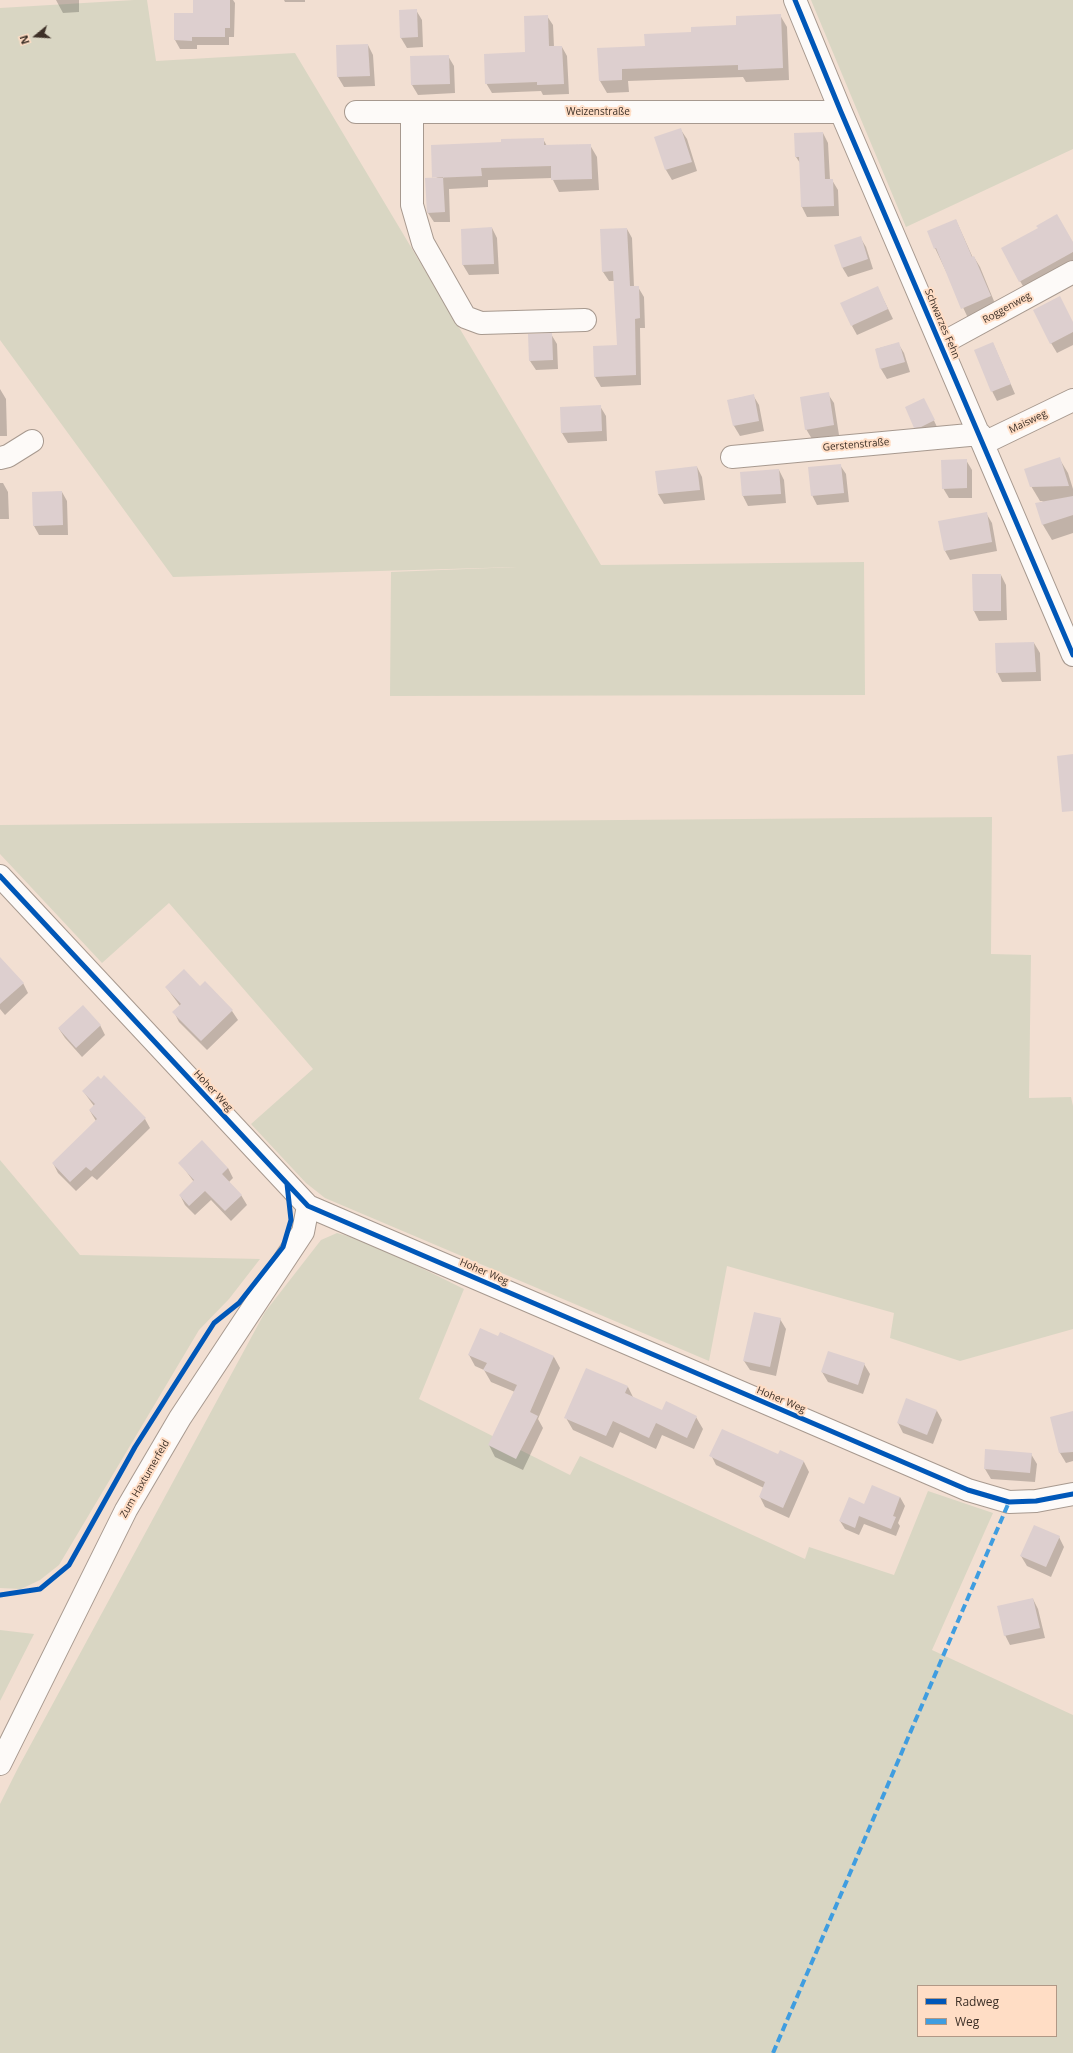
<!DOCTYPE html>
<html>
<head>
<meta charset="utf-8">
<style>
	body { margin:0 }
	#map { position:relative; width:1073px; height:2053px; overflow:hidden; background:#f2dfd2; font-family:"Open Sans",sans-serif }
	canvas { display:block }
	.legend { position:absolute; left:917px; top:1985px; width:140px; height:52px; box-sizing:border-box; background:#ffddc5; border:1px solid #b19886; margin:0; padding:5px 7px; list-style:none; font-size:12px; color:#3d3027 }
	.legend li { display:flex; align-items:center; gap:8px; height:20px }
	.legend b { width:20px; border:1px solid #b19886 }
	.north { position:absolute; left:16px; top:16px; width:40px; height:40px; -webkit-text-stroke:3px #ffddc5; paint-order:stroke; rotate:252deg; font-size:11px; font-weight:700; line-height:16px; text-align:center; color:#3d3027 }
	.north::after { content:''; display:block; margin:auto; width:14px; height:18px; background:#3d3027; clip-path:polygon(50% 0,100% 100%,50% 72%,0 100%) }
</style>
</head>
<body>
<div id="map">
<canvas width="1073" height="2053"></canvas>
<ul class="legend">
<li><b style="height:5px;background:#0057b8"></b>Radweg</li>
<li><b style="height:5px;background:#3f9de0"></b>Weg</li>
</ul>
<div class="north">N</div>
</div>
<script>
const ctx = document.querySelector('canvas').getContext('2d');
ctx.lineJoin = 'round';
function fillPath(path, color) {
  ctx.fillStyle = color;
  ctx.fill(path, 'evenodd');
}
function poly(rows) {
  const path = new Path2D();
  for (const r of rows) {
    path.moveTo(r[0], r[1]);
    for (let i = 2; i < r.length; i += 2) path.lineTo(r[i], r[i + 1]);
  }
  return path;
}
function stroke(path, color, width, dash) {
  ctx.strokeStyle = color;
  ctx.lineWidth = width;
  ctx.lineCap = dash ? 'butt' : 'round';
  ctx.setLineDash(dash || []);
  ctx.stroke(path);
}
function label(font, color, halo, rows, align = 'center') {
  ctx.font = font + ' "Open Sans",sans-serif';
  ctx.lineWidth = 4;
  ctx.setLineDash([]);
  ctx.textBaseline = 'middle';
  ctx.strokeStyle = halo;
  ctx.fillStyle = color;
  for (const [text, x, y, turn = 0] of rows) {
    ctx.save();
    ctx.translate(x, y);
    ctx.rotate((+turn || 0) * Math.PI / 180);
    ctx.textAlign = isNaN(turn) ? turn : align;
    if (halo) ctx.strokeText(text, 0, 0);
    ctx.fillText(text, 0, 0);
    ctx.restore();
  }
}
fillPath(poly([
	[134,0,147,0,156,61,295,53,601,565,864,562,865,695,390,696,391,572,517,567,173,577,0,340,0,8],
	[811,0,1073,0,1073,149,906,227],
	[992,817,991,954,1031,955,1029,1098,1071,1097,1073,1106,1073,1329,960,1361,890,1338,894,1313,727,1266,709,1361,325,1198,306,1183,251,1124,313,1069,169,903,102,963,0,854,0,825],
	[0,1160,80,1255,260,1259,229,1299,199,1330,59,1565,40,1580,21,1589,0,1588],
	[337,1233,369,1242,464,1289,419,1399,570,1475,580,1456,805,1559,809,1547,894,1575,928,1491,993,1513,932,1650,1073,1715,1073,2053,0,2053,0,1804,18,1768,265,1312,321,1240],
	[918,1986,1056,1986,1056,2036,918,2036],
	[0,1630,34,1634,0,1701]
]), '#d9d6c3');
fillPath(poly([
	[56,0,79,0,79,12,63,13],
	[194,0,233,0,235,3,234,37,229,37,229,45,197,45,197,49,180,49,175,40,194,14],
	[284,0,305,0,305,2,285,2],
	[416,10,422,20,423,47,407,48,401,38],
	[780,15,787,27,789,80,746,82,743,77,628,81,629,92,607,93,600,81,598,49,646,47,692,33,737,26],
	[547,16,553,25,554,47,562,47,567,56,569,94,543,95,541,91,492,93,486,83,527,53],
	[368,45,373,55,375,86,344,87,338,77,337,46],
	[448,56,454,66,455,93,418,95,412,85],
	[681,130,687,139,697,171,672,180,666,170,656,138],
	[823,133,828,143,830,180,832,180,838,190,839,216,807,217,802,207,800,163,796,157],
	[543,139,547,146,590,145,597,157,599,190,559,192,552,178,488,180,488,187,449,189,450,222,434,222,428,213,434,179,502,143],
	[956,220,973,258,974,257,980,267,996,306,968,318,935,248],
	[492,228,497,238,499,274,469,275,463,265,462,230],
	[627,229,632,238,634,287,638,287,644,297,645,328,640,328,641,385,601,387,595,377,618,346,615,281,609,281,603,272],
	[1039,229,1073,244,1073,265,1026,291,1020,281],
	[860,237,866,247,873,269,848,277,842,267],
	[878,288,893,319,857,335,852,326],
	[1073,323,1073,345,1057,353,1051,343],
	[551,334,557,344,558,369,536,370,530,361],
	[898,343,904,353,910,372,887,379,881,369,876,349],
	[993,343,1015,394,997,401,992,391],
	[0,389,6,399,7,436,0,436],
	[828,394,834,403,839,435,812,439,806,429],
	[753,395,759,405,764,431,740,436,734,426,729,400],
	[924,400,939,431,921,437,915,427],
	[600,406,606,416,607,441,568,443,562,433],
	[1059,458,1068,473,1073,489,1073,533,1052,540,1043,525,1037,504,1044,501,1040,501,1031,486],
	[966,460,972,470,972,498,949,498,943,488],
	[840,465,846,474,849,502,817,505,812,495],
	[697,467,702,477,705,500,664,504,658,494],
	[779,470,784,480,786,503,748,506,743,496],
	[0,483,3,483,8,492,9,519,0,519],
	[62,492,67,501,68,535,39,535,34,526],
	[986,513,992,523,997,551,950,560,945,551],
	[1001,575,1006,585,1007,620,979,621,974,611],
	[1034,643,1040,653,1041,681,1002,682,997,672],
	[0,959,23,983,28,993,5,1015,0,1009],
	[166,987,200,987,232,1011,238,1020,207,1050,179,1022,174,1012,180,1006],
	[100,1025,105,1035,82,1057,65,1038,59,1029],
	[83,1091,145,1119,150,1128,97,1180,92,1176,76,1191,58,1173,53,1163,96,1121,90,1111,94,1106],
	[180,1163,228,1168,233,1178,229,1182,241,1195,247,1205,231,1221,211,1200,195,1215,185,1205,180,1195,194,1182],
	[780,1319,786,1329,776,1376,750,1370,744,1361],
	[501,1333,554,1357,560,1368,538,1419,543,1428,523,1470,495,1457,489,1445,515,1392,491,1382,484,1370,475,1366,469,1355,499,1338],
	[864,1364,870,1374,863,1394,828,1382,822,1372],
	[628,1387,634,1399,662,1412,696,1417,703,1429,694,1449,662,1435,656,1449,620,1432,613,1448,573,1430,566,1418],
	[937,1411,942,1420,933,1444,903,1433,898,1423],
	[1073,1413,1073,1461,1066,1463,1060,1453,1052,1418],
	[780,1452,804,1462,809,1472,789,1518,765,1507,760,1497,764,1488,716,1465,711,1455,778,1456],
	[1031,1454,1037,1464,1035,1482,991,1479,985,1469],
	[900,1497,905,1506,898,1523,900,1526,896,1536,864,1524,859,1535,845,1529,840,1521,865,1505],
	[1059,1537,1064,1547,1051,1577,1027,1566,1021,1556],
	[1033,1599,1038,1609,1045,1638,1010,1645,1005,1635]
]), '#0003');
fillPath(poly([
	[193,0,230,0,230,28,225,28,225,37,192,37,192,41,174,40,174,13,193,13],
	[417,9,418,37,400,38,399,10],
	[781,14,783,68,738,70,738,65,622,69,622,80,599,81,597,48,645,46,644,34,691,32,691,27,736,25,736,16],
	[548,15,549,46,562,46,564,84,537,85,537,82,485,84,484,54,525,52,524,16],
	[368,44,370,76,337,77,336,45],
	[449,55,450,84,411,85,410,56],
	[681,128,692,162,665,170,654,137],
	[823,132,825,179,833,179,834,206,801,207,799,157,795,157,794,133],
	[544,138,544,145,591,144,592,179,551,180,551,166,481,168,482,176,432,178,431,145,501,142,501,139],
	[443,177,445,212,427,213,425,178],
	[1057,214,1073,242,1073,252,1019,282,1001,248,1038,228,1036,226],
	[956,219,972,257,974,256,991,296,961,309,936,248,934,249,927,231],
	[492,227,494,264,462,265,461,229],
	[627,228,630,286,639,286,640,318,635,319,636,375,594,377,593,346,617,345,613,271,602,272,600,229],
	[861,236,868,259,842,268,834,245],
	[878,286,888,309,851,326,840,303],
	[1060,296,1073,322,1073,332,1050,344,1033,310],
	[552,333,553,360,529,361,528,334],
	[899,342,905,362,880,369,875,349],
	[993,342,1011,384,991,392,974,350],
	[829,392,834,425,805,430,800,397],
	[754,394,759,421,733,426,727,400],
	[924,398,935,420,921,427,914,428,905,407],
	[601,405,602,431,561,433,560,407],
	[1060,457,1069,486,1030,487,1024,469],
	[967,459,967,488,942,489,941,460],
	[841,464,844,493,811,496,808,467],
	[697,466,700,490,658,494,655,471],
	[779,469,781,494,742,496,740,472],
	[62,491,63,525,33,526,32,492],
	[1073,496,1073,515,1042,525,1035,503],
	[987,512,992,542,944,551,938,521],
	[972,574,1001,574,1001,611,973,611],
	[1034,642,1036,672,996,673,995,643],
	[1073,754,1073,811,1062,812,1057,756],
	[0,957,24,983,0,1004],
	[184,969,200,986,205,981,233,1010,201,1041,172,1012,181,1004,165,987],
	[83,1005,101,1025,76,1048,58,1028],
	[104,1075,146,1118,91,1171,86,1167,70,1182,52,1163,97,1119,89,1110,95,1104,82,1091,98,1076,101,1079],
	[202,1140,228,1168,222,1174,242,1195,225,1211,205,1191,189,1206,179,1195,194,1180,178,1163],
	[754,1312,781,1318,770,1367,743,1361],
	[480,1328,498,1336,500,1332,554,1356,530,1412,538,1416,516,1459,488,1445,517,1385,483,1370,487,1363,468,1355],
	[828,1351,865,1363,858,1385,821,1372],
	[586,1368,628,1386,625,1393,662,1410,666,1401,697,1416,687,1438,656,1423,649,1438,613,1421,606,1436,564,1418],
	[906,1398,937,1410,927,1435,897,1423],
	[1073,1411,1073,1452,1059,1453,1050,1417],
	[722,1429,778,1454,780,1450,804,1461,783,1508,759,1497,765,1482,709,1456],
	[985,1449,1032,1453,1030,1473,984,1469],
	[872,1485,900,1497,893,1516,896,1517,891,1529,859,1516,855,1528,839,1521,849,1497,864,1504],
	[1034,1525,1060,1536,1046,1567,1020,1556],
	[1033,1598,1040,1628,1004,1636,997,1606]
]), '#ddcfcf');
const minor = poly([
	[795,0,841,112,1073,655],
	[356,112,841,112],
	[412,112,412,205,423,243,465,317,481,323,585,320],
	[941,344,1073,272],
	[984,443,1073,400],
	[732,457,980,434],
	[0,458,8,456,32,441],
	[0,876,308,1206,968,1490,1009,1502,1036,1501,1073,1494],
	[0,1764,126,1510,180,1418,303,1232,308,1206]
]);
stroke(minor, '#a7998f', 24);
stroke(minor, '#fdfaf8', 22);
stroke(poly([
	[773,2053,1009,1502]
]), '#3f9de0', 4, [8, 4]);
stroke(poly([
	[795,0,841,112,1073,655],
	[0,876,308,1206,968,1490,1009,1502,1036,1501,1073,1494],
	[0,1595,40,1589,69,1565,135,1447,214,1323,239,1303,283,1247,291,1220,287,1184]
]), '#0057b8', 5);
label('10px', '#3d3027', '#ffddc5', [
	["Weizenstraße",598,112],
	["Roggenweg",1007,308,-29],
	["Schwarzes Fehn",942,324,67],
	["Maisweg",1028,422,-26],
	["Gerstenstraße",856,445,-5],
	["Hoher Weg",213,1091,47],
	["Hoher Weg",484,1272,23],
	["Hoher Weg",781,1400,23],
	["Zum Haxtumerfeld",145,1479,-60]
]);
</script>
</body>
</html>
